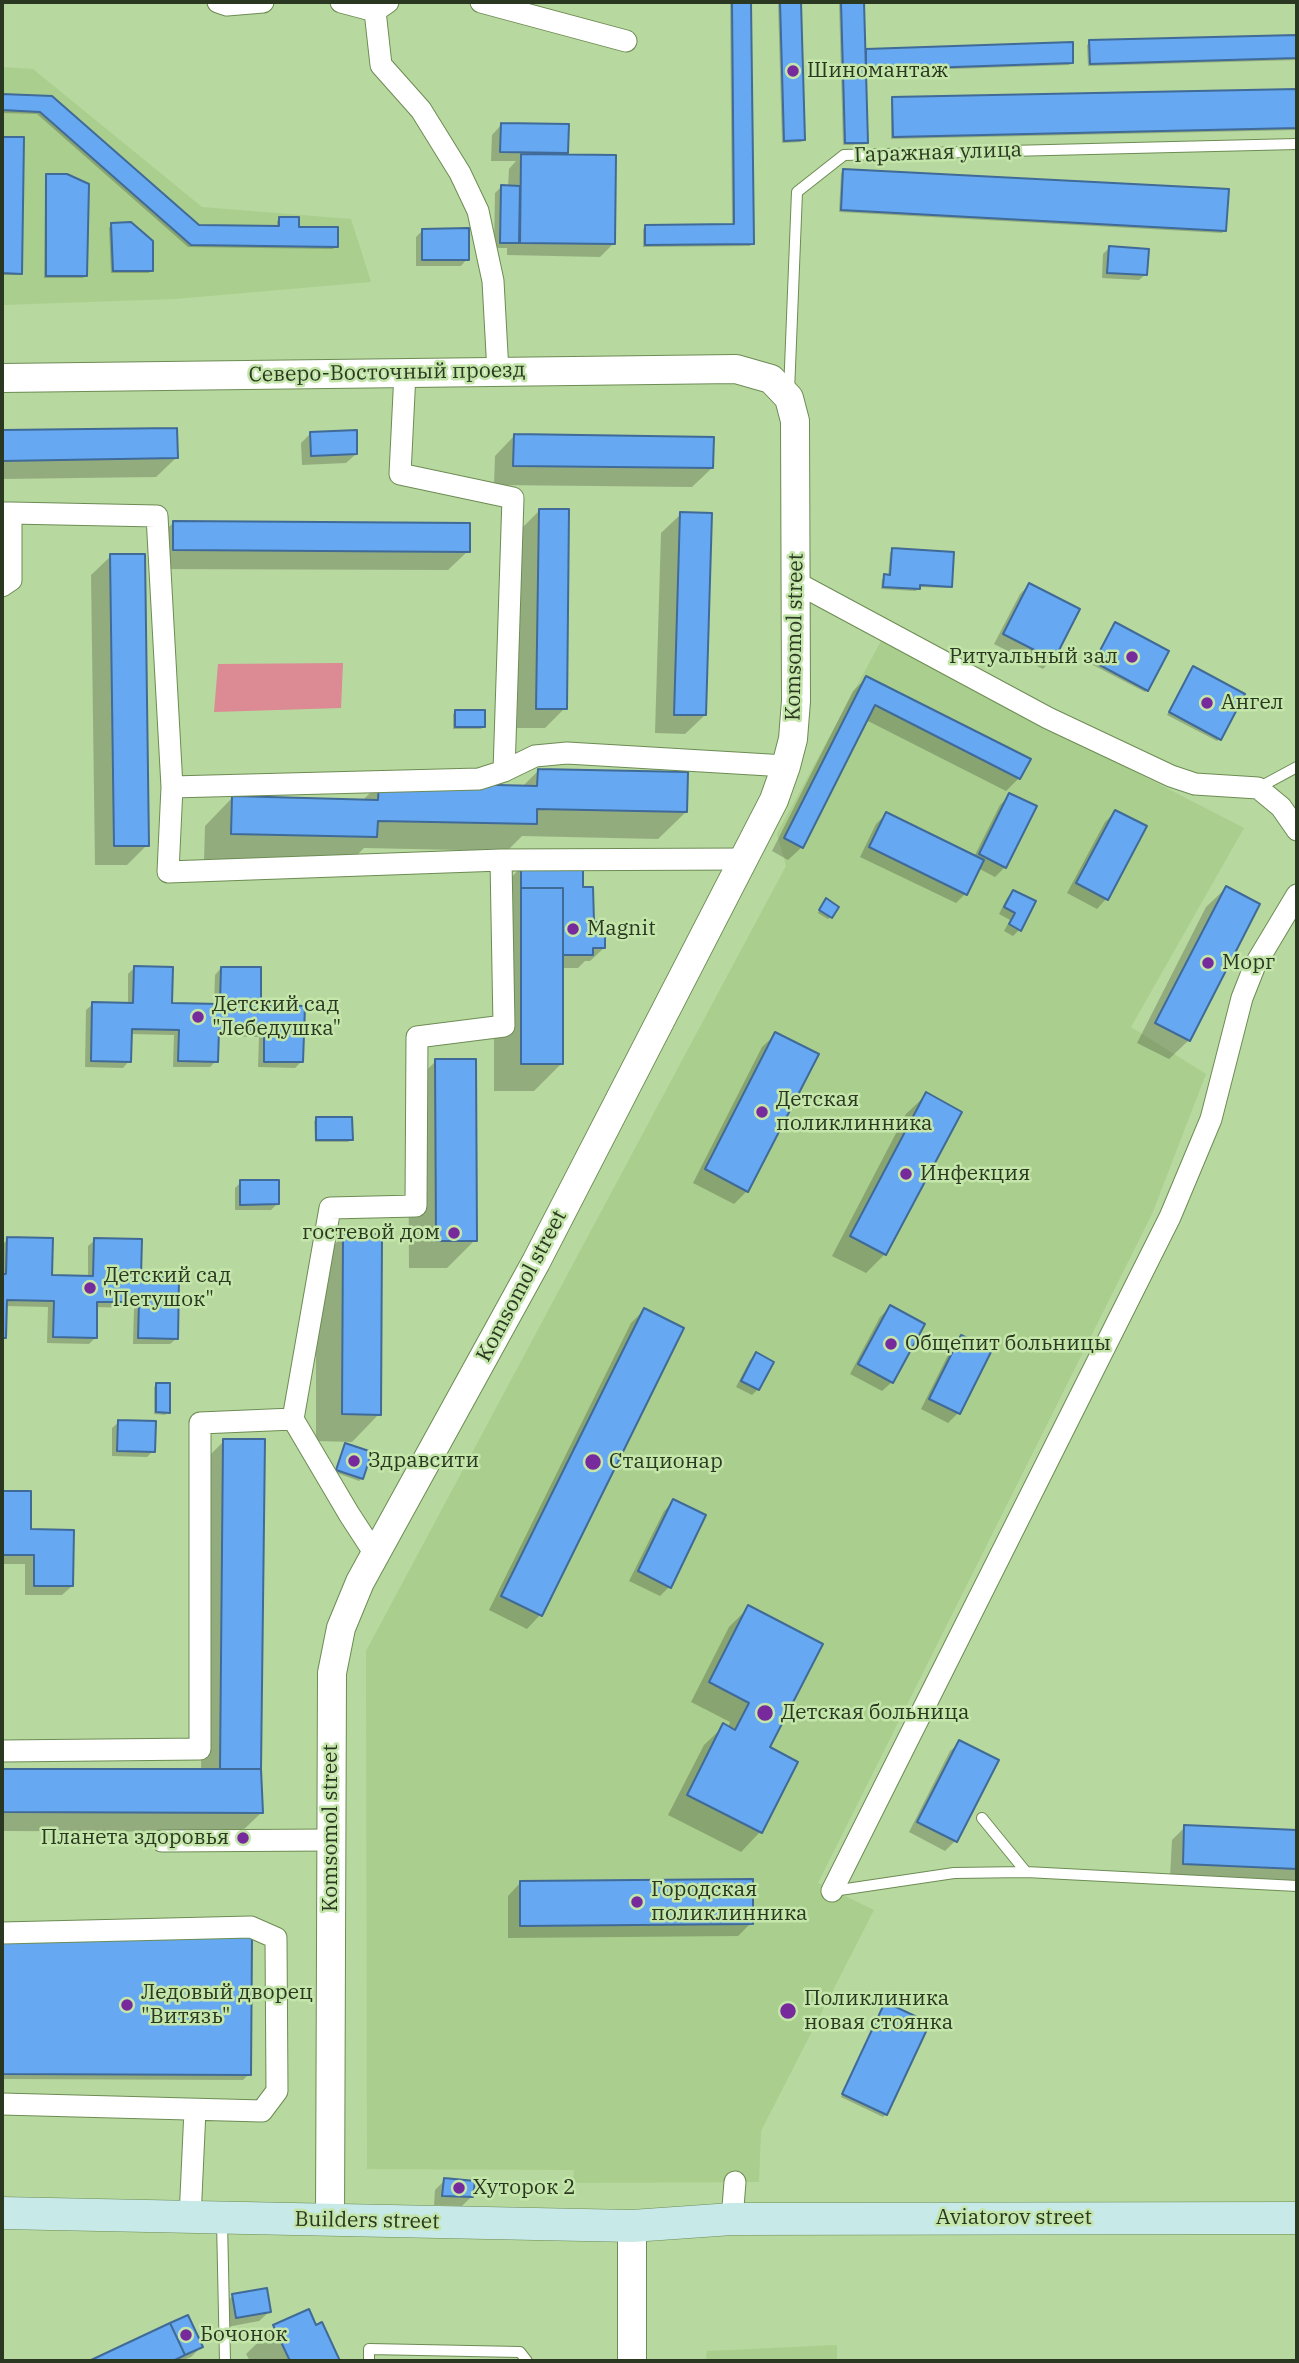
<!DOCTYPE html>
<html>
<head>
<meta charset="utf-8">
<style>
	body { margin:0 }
	#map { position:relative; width:1299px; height:2363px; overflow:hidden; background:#b7d89e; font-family:"IBM Plex Serif",serif }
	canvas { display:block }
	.frame { position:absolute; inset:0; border:4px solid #2b3821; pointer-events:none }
</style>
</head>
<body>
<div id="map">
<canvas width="1299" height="2363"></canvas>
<div class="frame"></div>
</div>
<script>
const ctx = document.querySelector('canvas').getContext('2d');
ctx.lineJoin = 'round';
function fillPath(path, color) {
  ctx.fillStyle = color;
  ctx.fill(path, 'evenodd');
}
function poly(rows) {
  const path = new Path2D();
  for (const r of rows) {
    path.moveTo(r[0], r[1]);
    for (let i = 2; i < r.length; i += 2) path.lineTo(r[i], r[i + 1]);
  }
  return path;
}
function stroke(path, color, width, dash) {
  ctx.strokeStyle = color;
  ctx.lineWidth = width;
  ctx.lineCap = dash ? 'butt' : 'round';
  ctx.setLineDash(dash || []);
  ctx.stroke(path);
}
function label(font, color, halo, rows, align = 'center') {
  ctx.font = font + ' "IBM Plex Serif",serif';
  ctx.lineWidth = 5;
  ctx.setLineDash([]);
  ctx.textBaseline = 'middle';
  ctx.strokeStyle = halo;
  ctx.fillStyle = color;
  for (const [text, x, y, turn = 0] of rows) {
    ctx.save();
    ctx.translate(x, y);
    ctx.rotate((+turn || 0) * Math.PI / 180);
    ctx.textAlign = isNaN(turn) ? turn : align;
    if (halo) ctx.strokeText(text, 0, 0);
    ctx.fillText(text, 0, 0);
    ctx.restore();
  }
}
fillPath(poly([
	[2,67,33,69,202,207,351,219,371,282,175,299,2,305],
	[881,641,1244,828,1131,1027,1206,1074,1152,1214,818,1883,874,1910,761,2131,759,2182,573,2183,574,2170,367,2169,366,1651,786,866,777,834],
	[837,2345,837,2361,706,2361,707,2351]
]), '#aace8d');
fillPath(poly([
	[343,663,341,708,214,712,218,664]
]), '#dc8a94');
fillPath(poly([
	[730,2,750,2,752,243,750,246,643,247,643,229,646,227,732,226],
	[778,2,800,2,803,139,801,142,782,143],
	[839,2,862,2,864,51,1071,44,1071,62,1069,65,864,72,867,142,864,145,843,145],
	[1297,36,1297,60,1088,66,1087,45,1090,42],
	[1297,90,1297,130,891,139,891,102,893,99],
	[2,95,52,97,198,227,277,228,277,221,280,218,336,246,333,249,188,247,37,114,2,113],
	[501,125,567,152,562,156,613,244,600,257,507,255,507,248,494,248,495,193,501,187,508,187,509,169,516,161,491,161,492,135],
	[2,139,22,139,20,273,17,275,2,275],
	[844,170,1225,230,1222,233,839,212,841,173],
	[47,176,86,275,83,278,44,278,45,178],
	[111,225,151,270,149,273,111,273,109,228],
	[423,230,467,259,461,266,416,266,416,237],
	[1109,248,1146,274,1139,280,1102,278,1103,254],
	[176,429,176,458,156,477,2,479,2,432],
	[311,433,356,454,346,463,302,465,301,443],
	[514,436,712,468,692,487,494,485,495,456],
	[539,511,565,708,545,728,517,728,520,530],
	[681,514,705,715,685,734,655,733,661,533],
	[173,523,468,551,448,570,154,569,154,542],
	[892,550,950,586,948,588,918,587,916,591,881,589,882,579,888,577,890,553],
	[111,556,147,845,127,865,95,865,91,575],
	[1029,585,1052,659,1043,669,994,644,1020,594],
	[1113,627,1147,690,1145,692,1093,665],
	[1191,671,1219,739,1217,741,1167,715],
	[866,678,1019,778,1006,791,866,720,802,847,788,860,772,851,853,691],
	[456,711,483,727,481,729,453,729,453,714],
	[538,771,686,812,658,839,522,836,507,851,364,848,348,864,204,861,205,826,232,798,362,801,379,784,521,788],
	[1010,795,1005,867,995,877,978,868,966,893,956,903,860,857,876,824,886,814,974,857,1000,805],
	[1115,812,1144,827,1106,899,1097,909,1067,893,1105,822],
	[522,866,581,889,592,924,604,948,590,961,585,961,578,968,562,968,562,1063,534,1091,494,1091,494,918,509,880],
	[1226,888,1189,1040,1169,1059,1137,1043,1206,907],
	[1013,892,1019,930,1013,936,1004,931,1010,920,999,914,1007,898],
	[823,903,831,917,828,919,818,913],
	[135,967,170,1005,214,1006,215,975,221,968,302,1061,295,1068,258,1067,259,1037,217,1036,216,1061,210,1067,173,1067,174,1035,130,1034,129,1061,123,1068,85,1067,86,1010,93,1004,128,1005,128,974],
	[776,1034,747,1191,734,1204,693,1183,762,1047],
	[436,1061,475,1240,447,1268,409,1268,408,1088],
	[926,1095,885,1254,866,1273,832,1256,906,1114],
	[317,1119,351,1139,348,1142,315,1142,314,1121],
	[241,1182,277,1204,271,1210,235,1210,235,1188],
	[344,1235,379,1414,352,1442,316,1441,316,1263],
	[8,1239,50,1277,88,1277,88,1246,95,1240,139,1278,177,1338,170,1344,133,1344,134,1308,95,1307,95,1338,89,1344,47,1343,48,1307,5,1306,4,1337,2,1339,2,1245],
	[890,1307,892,1382,882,1391,850,1374,880,1317],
	[644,1310,682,1329,540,1615,527,1629,489,1610,631,1323],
	[962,1337,958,1413,948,1423,921,1409,952,1347],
	[757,1354,758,1389,752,1395,736,1387,750,1360],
	[157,1385,168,1412,165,1415,154,1414,154,1387],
	[119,1422,153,1451,147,1457,112,1456,112,1428],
	[224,1441,261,1813,241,1832,2,1831,2,1770,201,1771,205,1460],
	[346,1446,362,1478,359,1481,337,1473],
	[2,1493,29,1493,29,1531,72,1586,62,1595,25,1595,25,1564,2,1564],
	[674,1501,669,1587,660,1596,629,1581,664,1511],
	[749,1607,768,1748,796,1763,760,1832,741,1852,668,1815,704,1745,724,1726,728,1728,730,1722,691,1702,729,1627],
	[960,1742,955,1841,945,1851,909,1832,950,1751],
	[1185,1827,1297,1831,1297,1882,1170,1877,1172,1840],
	[521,1882,751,1923,738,1936,508,1938,508,1896],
	[2,1936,249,2074,243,2080,2,2079],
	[883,2006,886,2114,883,2117,841,2097],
	[445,2180,472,2196,462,2206,434,2205,435,2190],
	[233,2296,269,2312,259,2321,227,2327,223,2305],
	[187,2317,201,2347,191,2357,181,2361,93,2361],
	[321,2324,338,2361,250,2361,246,2354,274,2327,315,2327]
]), '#0003');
const building = poly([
	[732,2,751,2,754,244,645,245,645,225,734,224,732,2],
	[780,2,801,2,805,140,784,141,780,2],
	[841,2,864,2,868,143,845,143,841,2],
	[1297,35,1297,58,1090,64,1089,40,1297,35],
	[1073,42,1073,63,866,70,866,49,1073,42],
	[1297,89,1297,128,893,137,892,97,1297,89],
	[2,94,52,96,199,225,279,226,279,217,299,217,299,227,338,227,338,247,191,245,40,112,2,110,2,94],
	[501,123,569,124,568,153,500,152,501,123],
	[2,137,24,137,22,274,2,273,2,137],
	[521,154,616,155,615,244,520,243,521,154],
	[843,169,1229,189,1226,231,841,210,843,169],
	[46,174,67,174,89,184,87,276,46,276,46,174],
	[501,185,520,186,519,243,500,243,501,185],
	[131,222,153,241,153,271,113,271,111,223,131,222],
	[469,228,469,260,422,260,422,229,469,228],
	[1109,246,1149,249,1147,275,1107,273,1109,246],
	[177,428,178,458,2,461,2,430,177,428],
	[357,430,357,454,311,456,310,432,357,430],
	[514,434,714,437,713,468,513,466,514,434],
	[539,509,569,509,567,709,536,709,539,509],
	[680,512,712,513,706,715,674,715,680,512],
	[173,521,470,523,470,552,173,550,173,521],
	[892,548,954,552,952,587,920,585,920,589,883,587,884,574,890,575,892,548],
	[110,554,145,554,149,846,114,846,110,554],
	[1029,583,1080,609,1054,660,1003,634,1029,583],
	[1115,622,1169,651,1148,691,1094,662,1115,622],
	[1193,666,1245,694,1221,740,1169,712,1193,666],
	[866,676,1031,759,1020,779,875,705,803,848,784,838,866,676],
	[455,710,485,710,485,727,455,727,455,710],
	[538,769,688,772,687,812,537,809,537,824,378,821,377,837,231,834,232,796,378,800,379,782,537,786,538,769],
	[1009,793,1037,806,1006,868,979,854,1009,793],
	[1115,810,1147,826,1108,900,1076,883,1115,810],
	[886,812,984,860,967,895,869,847,886,812],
	[521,865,583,865,583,887,593,887,594,922,605,922,605,948,593,948,593,955,563,955,563,888,521,888,521,865],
	[1226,886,1260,904,1190,1041,1155,1023,1226,886],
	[521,888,563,888,563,1064,521,1064,521,888],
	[1013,890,1036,901,1021,931,1009,924,1015,913,1004,907,1013,890],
	[826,898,839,907,832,918,819,910,826,898],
	[134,966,173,967,172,1003,220,1004,221,967,261,967,261,1005,305,1006,303,1062,264,1062,264,1031,219,1030,218,1062,178,1061,179,1030,132,1029,131,1062,91,1061,92,1002,133,1003,134,966],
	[775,1032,819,1054,748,1192,705,1169,775,1032],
	[435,1059,476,1059,477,1241,436,1241,435,1059],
	[926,1092,962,1112,886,1255,850,1236,926,1092],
	[316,1117,352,1117,353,1140,316,1140,316,1117],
	[240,1180,279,1180,279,1204,240,1205,240,1180],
	[343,1234,382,1234,381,1415,342,1414,343,1234],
	[7,1237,53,1238,52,1275,93,1276,94,1238,142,1239,141,1276,179,1277,178,1339,138,1338,139,1302,97,1302,97,1338,53,1337,54,1301,7,1300,6,1338,2,1338,2,1274,6,1274,7,1237],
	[890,1305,925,1324,893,1383,858,1364,890,1305],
	[644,1308,684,1328,542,1616,501,1596,644,1308],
	[961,1335,992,1350,960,1414,929,1399,961,1335],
	[756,1352,774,1362,759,1390,741,1381,756,1352],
	[156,1383,170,1383,170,1413,156,1412,156,1383],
	[118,1420,156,1421,155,1452,117,1451,118,1420],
	[223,1439,265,1439,261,1769,220,1769,223,1439],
	[345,1443,372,1452,363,1479,336,1470,345,1443],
	[2,1491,31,1491,31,1529,74,1530,73,1586,34,1586,34,1555,2,1555,2,1491],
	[673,1499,706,1515,671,1588,638,1571,673,1499],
	[748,1605,823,1644,770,1747,798,1762,762,1833,687,1795,723,1723,735,1730,749,1703,709,1682,748,1605],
	[959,1740,999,1760,957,1842,917,1822,959,1740],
	[2,1769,261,1769,263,1813,2,1812,2,1769],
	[1184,1825,1297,1830,1297,1869,1183,1864,1184,1825],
	[753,1879,753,1924,520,1926,520,1881,753,1879],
	[2,1934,252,1936,251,2075,2,2074,2,1934],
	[885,2002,930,2023,887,2115,842,2094,885,2002],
	[444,2178,475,2181,473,2197,442,2196,444,2178],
	[267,2288,271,2312,236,2318,232,2294,267,2288],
	[309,2309,316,2325,322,2322,340,2361,290,2361,273,2325,309,2309],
	[188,2315,203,2347,185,2355,170,2323,188,2315],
	[170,2323,185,2355,173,2361,89,2361,170,2323]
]);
fillPath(building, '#66a9f2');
stroke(building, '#406a97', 2);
const service = poly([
	[789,392,797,192,844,155,1297,144],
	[1258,788,1297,767],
	[982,1818,1026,1872],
	[833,1891,954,1873,1026,1872,1297,1886],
	[222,2221,225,2361],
	[369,2361,369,2349,520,2352,527,2361]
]);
const minor = poly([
	[218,2,227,5,263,2],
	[341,2,375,11],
	[388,2,375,11,381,65,421,110,460,173,478,211,493,281,498,372],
	[481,2,626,41],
	[405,373,400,474,513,498,504,771],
	[2,513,11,513,11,580,2,586],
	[11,513,157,516,172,787,479,779,504,771,535,756,567,753,786,766],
	[797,583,1048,718,1171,776,1195,784,1258,788,1281,807,1297,830],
	[172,787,168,872,501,860],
	[293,1419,330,1208,416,1206,417,1037,504,1026,501,860,745,859],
	[2,1751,200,1749,200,1423,293,1419,349,1514,375,1554],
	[162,1841,331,1840],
	[832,1891,1170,1217,1211,1119,1242,998,1255,965,1297,895],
	[2,1933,251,1927,276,1938,277,2091,262,2111,2,2104],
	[190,2218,195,2110],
	[732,2219,735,2182]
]);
const tertiary = poly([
	[2,378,736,369,771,379,789,398,795,421,796,701,793,739,786,766,774,800,536,1262,360,1582,341,1628,332,1673,330,2220],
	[632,2226,632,2361]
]);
const secondary = poly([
	[2,2213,632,2226,732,2219,1297,2218]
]);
stroke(service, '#6d8c54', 12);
stroke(minor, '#6d8c54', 23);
stroke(tertiary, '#6d8c54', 30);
stroke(secondary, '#6d8c54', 33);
stroke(service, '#fff', 10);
stroke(minor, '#fff', 21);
stroke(tertiary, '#fff', 28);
stroke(secondary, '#c7e9e8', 32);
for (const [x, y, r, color] of [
	[793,71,7,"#762a9c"],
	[1132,657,7,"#762a9c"],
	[1207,703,7,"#762a9c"],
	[573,929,7,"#762a9c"],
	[1208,963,7,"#762a9c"],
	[198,1017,7,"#762a9c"],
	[762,1112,7,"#762a9c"],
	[906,1174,7,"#762a9c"],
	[454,1233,7,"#762a9c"],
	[90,1288,7,"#762a9c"],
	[891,1344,7,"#762a9c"],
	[354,1461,7,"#762a9c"],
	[593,1462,9,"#762a9c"],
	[765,1713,9,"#762a9c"],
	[243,1838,7,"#762a9c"],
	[637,1902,7,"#762a9c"],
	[127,2005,7,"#762a9c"],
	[788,2011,9,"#762a9c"],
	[459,2188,7,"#762a9c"],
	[186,2335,7,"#762a9c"]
]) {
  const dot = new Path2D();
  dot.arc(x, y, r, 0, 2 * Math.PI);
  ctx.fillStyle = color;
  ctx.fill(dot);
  stroke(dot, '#c4e6aa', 2.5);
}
label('21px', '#2b3821', '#c4e6aa', [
	["Шиномантаж",807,71],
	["Ритуальный зал",1118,657,"right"],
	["Ангел",1221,703],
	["Magnit",587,929],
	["Морг",1222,963],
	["Детский сад",212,1005],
	["\"Лебедушка\"",212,1029],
	["Детская",776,1100],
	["поликлинника",776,1124],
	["Инфекция",920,1174],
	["гостевой дом",440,1233,"right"],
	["Детский сад",104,1276],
	["\"Петушок\"",104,1300],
	["Общепит больницы",905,1344],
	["Здравсити",368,1461],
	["Стационар",609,1462],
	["Детская больница",781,1713],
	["Планета здоровья",229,1838,"right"],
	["Городская",651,1890],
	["поликлинника",651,1914],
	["Ледовый дворец",141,1993],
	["\"Витязь\"",141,2017],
	["Поликлиника",804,1999],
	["новая стоянка",804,2023],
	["Хуторок 2",473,2188],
	["Бочонок",200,2335]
], 'left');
label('21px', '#2b3821', '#c4e6aa', [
	["Гаражная улица",938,153,-2],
	["Северо-Восточный проезд",387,373,-1],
	["Komsomol street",795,637,-89],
	["Komsomol street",522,1286,-62],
	["Komsomol street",331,1828,-90],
	["Aviatorov street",1014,2218],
	["Builders street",367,2221,1]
]);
</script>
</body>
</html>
